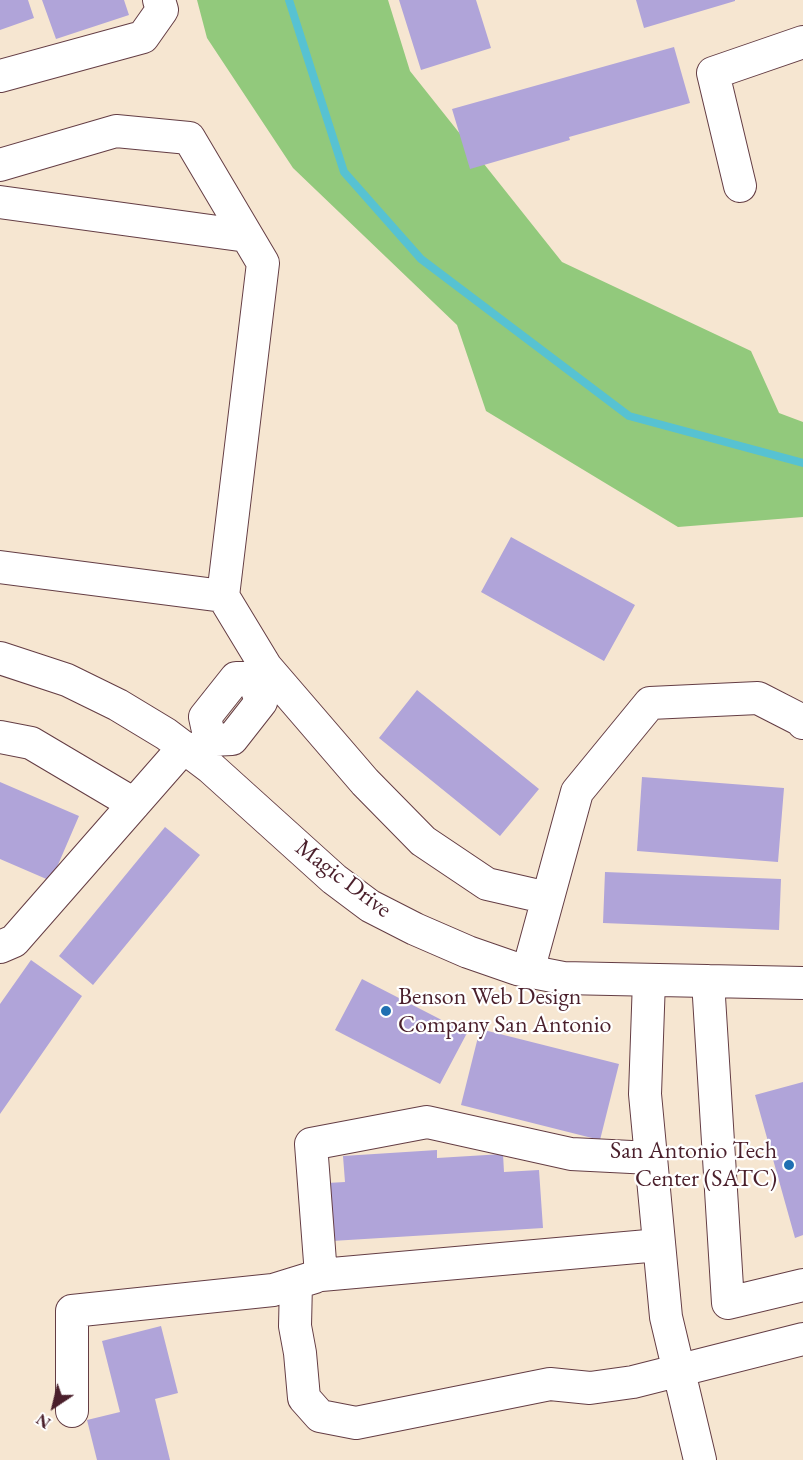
<!DOCTYPE html>
<html>
<head>
<meta charset="utf-8">
<style>
	body { margin:0 }
	#map { position:relative; width:803px; height:1460px; overflow:hidden; background:#f6e6d1; font-family:"EB Garamond",serif }
	canvas { display:block }
	.north { position:absolute; left:24px; top:1376px; width:60px; height:60px; -webkit-text-stroke:4px #fff; paint-order:stroke; rotate:215deg; font-size:16px; font-weight:700; line-height:24px; text-align:center; color:#4a1f2b }
	.north::after { content:''; display:block; margin:auto; width:21px; height:27px; background:#4a1f2b; clip-path:polygon(50% 0,100% 100%,50% 72%,0 100%) }
</style>
</head>
<body>
<div id="map">
<canvas width="803" height="1460"></canvas>
<div class="north">N</div>
</div>
<script>
const ctx = document.querySelector('canvas').getContext('2d');
ctx.lineJoin = 'round';
function fillPath(path, color) {
  ctx.fillStyle = color;
  ctx.fill(path, 'evenodd');
}
function poly(rows) {
  const path = new Path2D();
  for (const r of rows) {
    path.moveTo(r[0], r[1]);
    for (let i = 2; i < r.length; i += 2) path.lineTo(r[i], r[i + 1]);
  }
  return path;
}
function stroke(path, color, width, dash) {
  ctx.strokeStyle = color;
  ctx.lineWidth = width;
  ctx.lineCap = dash ? 'butt' : 'round';
  ctx.setLineDash(dash || []);
  ctx.stroke(path);
}
function label(font, color, halo, rows, align = 'center') {
  ctx.font = font + ' "EB Garamond",serif';
  ctx.lineWidth = 4.5;
  ctx.setLineDash([]);
  ctx.textBaseline = 'middle';
  ctx.strokeStyle = halo;
  ctx.fillStyle = color;
  for (const [text, x, y, turn = 0] of rows) {
    ctx.save();
    ctx.translate(x, y);
    ctx.rotate((+turn || 0) * Math.PI / 180);
    ctx.textAlign = isNaN(turn) ? turn : align;
    if (halo) ctx.strokeText(text, 0, 0);
    ctx.fillText(text, 0, 0);
    ctx.restore();
  }
}
fillPath(poly([
	[197,0,388,0,410,71,562,262,751,351,779,413,803,422,803,517,678,527,486,411,457,325,293,168,207,38]
]), '#92c97c');
stroke(poly([
	[289,0,344,172,421,259,629,416,803,463]
]), '#57c2d2', 8);
fillPath(poly([
	[0,0,28,0,34,18,0,30],
	[42,0,124,0,129,15,56,39],
	[399,0,476,0,491,48,421,70],
	[636,0,735,0,735,1,644,28],
	[674,47,690,103,569,137,570,140,470,169,452,109],
	[511,537,635,605,604,661,481,592],
	[417,690,539,789,500,836,379,738],
	[642,777,784,788,778,862,637,851],
	[0,782,79,816,51,881,0,859],
	[165,827,200,855,93,985,59,956],
	[605,872,781,879,779,930,603,923],
	[31,960,82,996,0,1114,0,1004],
	[362,979,467,1033,440,1084,335,1030],
	[480,1029,619,1064,600,1140,461,1105],
	[803,1082,803,1235,795,1238,755,1095],
	[437,1150,437,1158,503,1154,504,1172,539,1170,543,1228,332,1241,327,1183,345,1182,343,1156],
	[161,1326,178,1393,155,1399,170,1460,97,1460,87,1420,120,1412,102,1341]
]), '#b0a4d9');
const minor = poly([
	[0,76,143,37,162,10,159,0],
	[0,165,116,131,189,138,263,263,223,596,266,667,253,678,236,678,205,717,210,740],
	[740,186,713,73,803,42],
	[0,202,247,236],
	[0,567,223,596],
	[0,658,67,680,118,705,166,734,211,768,334,879,370,906,415,929,468,952,517,969,563,978,803,983],
	[266,667,365,782,423,841,487,884,548,898],
	[0,737,31,743,134,804],
	[198,755,210,740,232,739,261,702,253,678],
	[0,947,14,941,184,747],
	[528,971,577,792,650,703,758,698,801,720,803,723],
	[649,980,645,1094,666,1317,700,1460],
	[708,981,728,1303,803,1285],
	[651,1158,571,1154,427,1122,311,1144,321,1275,659,1245],
	[296,1283,295,1326,300,1353,304,1398,320,1416,356,1423,550,1384,590,1388,633,1382,803,1339],
	[72,1411,72,1311,273,1290,315,1277]
]);
stroke(minor, '#643d44', 34);
stroke(minor, '#fff', 32);
for (const [x, y, r, color] of [
	[386,1011,6,"#1f6fb2"],
	[789,1165,6,"#1f6fb2"]
]) {
  const dot = new Path2D();
  dot.arc(x, y, r, 0, 2 * Math.PI);
  ctx.fillStyle = color;
  ctx.fill(dot);
  stroke(dot, '#fff', 2);
}
label('24px', '#4a1f2b', '#fff', [
	["Magic Drive",343,879,37]
]);
label('24px', '#4a1f2b', '#fff', [
	["Benson Web Design",398,997],
	["Company San Antonio",398,1025],
	["San Antonio Tech",777,1151,"right"],
	["Center (SATC)",777,1179,"right"]
], 'left');
</script>
</body>
</html>
